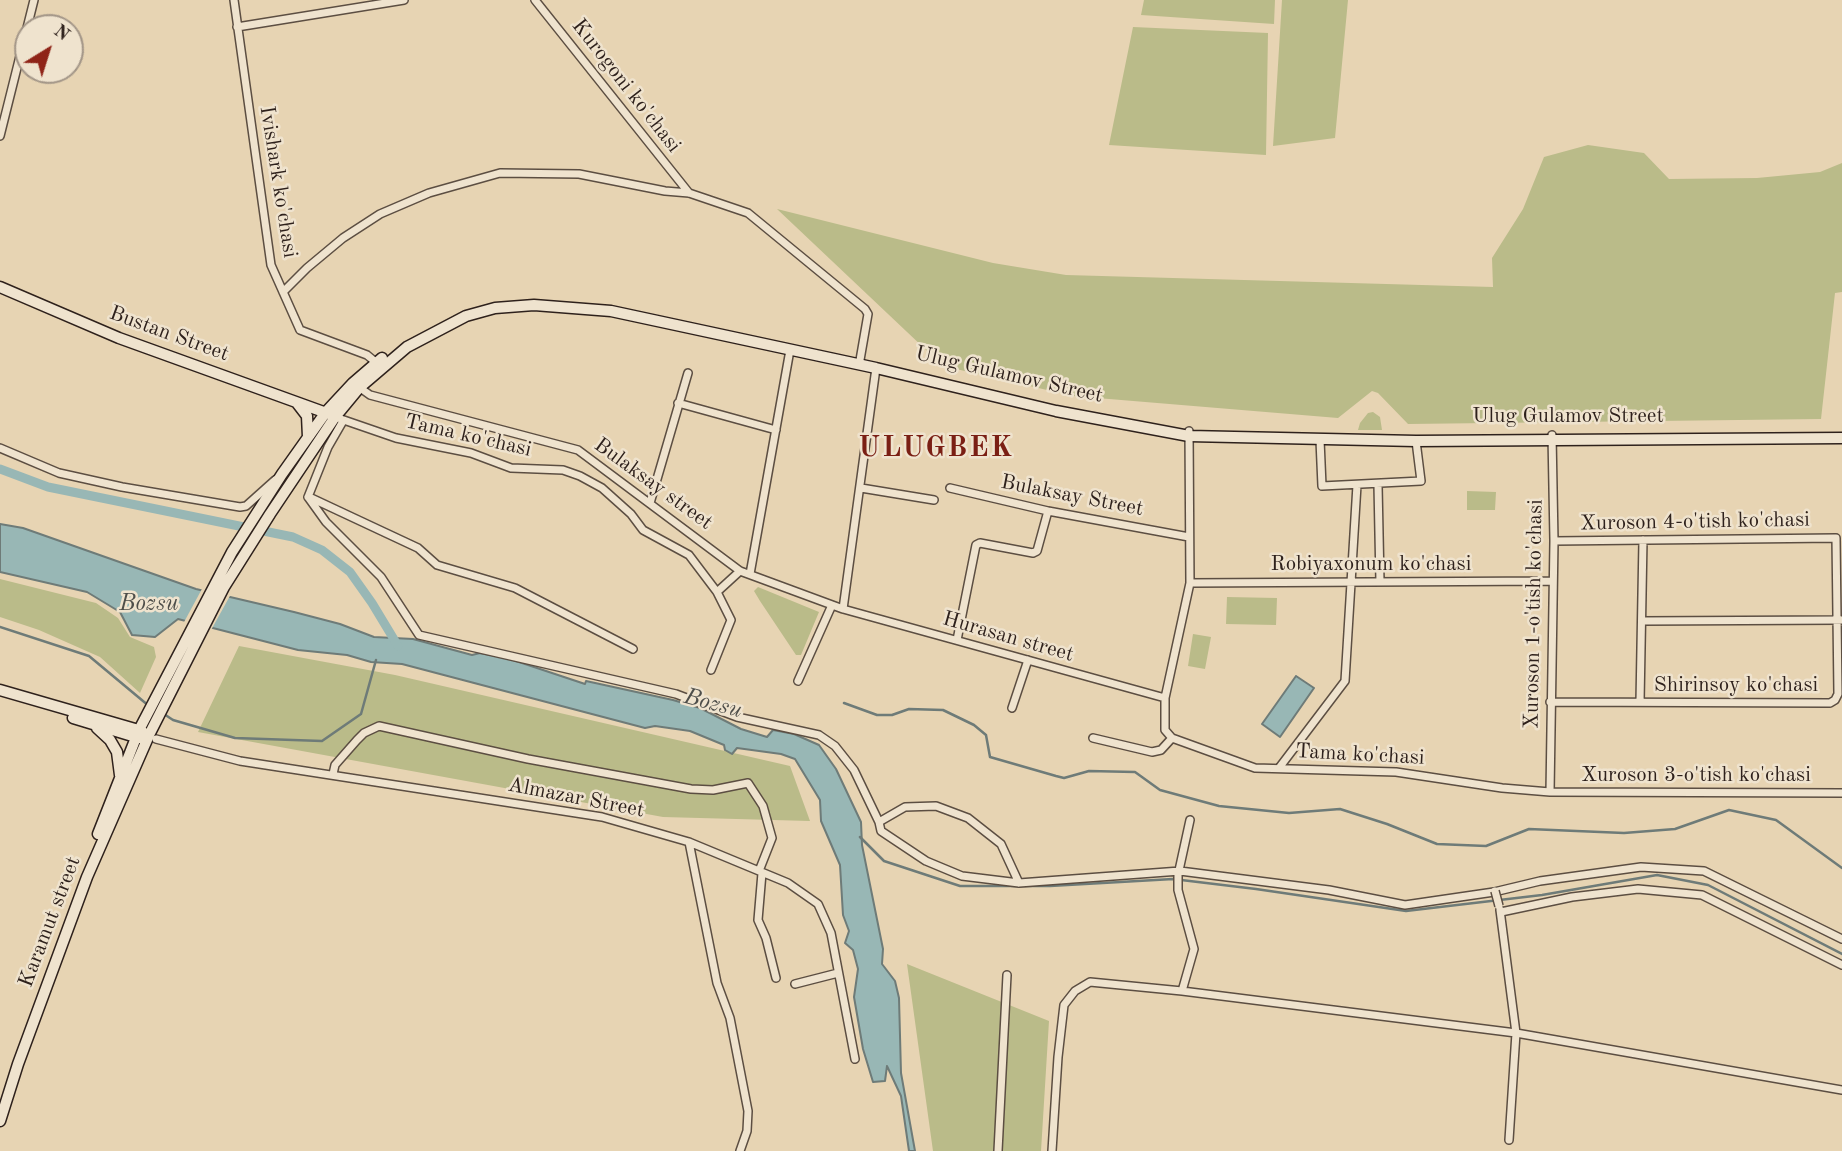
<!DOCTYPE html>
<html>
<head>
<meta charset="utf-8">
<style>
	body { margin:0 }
	#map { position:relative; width:1842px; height:1151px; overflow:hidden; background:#e7d4b3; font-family:"Old Standard TT",serif }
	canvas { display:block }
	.north { position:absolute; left:14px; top:14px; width:70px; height:70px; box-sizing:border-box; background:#efe3ce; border:2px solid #a29587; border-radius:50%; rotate:38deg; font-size:19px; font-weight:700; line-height:28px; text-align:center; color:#2e211c }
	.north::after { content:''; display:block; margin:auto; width:24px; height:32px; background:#8f2418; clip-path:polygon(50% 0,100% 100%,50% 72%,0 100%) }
</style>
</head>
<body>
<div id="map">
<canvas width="1842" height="1151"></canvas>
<div class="north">N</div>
</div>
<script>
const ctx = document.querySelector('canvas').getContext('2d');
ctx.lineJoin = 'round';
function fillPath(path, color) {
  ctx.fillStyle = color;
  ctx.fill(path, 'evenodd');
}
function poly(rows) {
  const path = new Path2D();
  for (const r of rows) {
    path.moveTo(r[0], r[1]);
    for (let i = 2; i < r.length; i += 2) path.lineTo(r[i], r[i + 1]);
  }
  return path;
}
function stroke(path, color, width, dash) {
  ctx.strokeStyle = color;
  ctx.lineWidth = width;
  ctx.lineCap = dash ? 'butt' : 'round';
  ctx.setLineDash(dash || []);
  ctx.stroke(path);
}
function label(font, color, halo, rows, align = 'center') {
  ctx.font = font + ' "Old Standard TT",serif';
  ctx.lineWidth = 5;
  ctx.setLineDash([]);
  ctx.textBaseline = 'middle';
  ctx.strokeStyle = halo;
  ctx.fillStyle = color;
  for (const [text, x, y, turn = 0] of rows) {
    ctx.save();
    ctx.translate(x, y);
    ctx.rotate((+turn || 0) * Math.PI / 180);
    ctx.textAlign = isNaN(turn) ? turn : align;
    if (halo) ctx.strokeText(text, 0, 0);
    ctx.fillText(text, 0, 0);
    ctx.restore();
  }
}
fillPath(poly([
	[1144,0,1275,0,1274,24,1141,15],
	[1282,0,1348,0,1335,138,1273,146],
	[1133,27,1268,33,1266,155,1109,145],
	[1588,145,1644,153,1669,179,1757,178,1820,172,1842,163,1842,292,1835,293,1821,419,1408,424,1378,393,1372,391,1338,418,1073,396,943,366,777,209,993,263,1066,275,1493,287,1492,258,1523,209,1544,157],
	[1373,412,1380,417,1382,430,1358,430,1360,423,1368,413],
	[1467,491,1496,492,1495,510,1467,510],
	[0,579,96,603,118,618,130,637,154,647,156,657,140,693,100,657,39,630,0,617],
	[758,587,819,612,801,655,796,655,760,601,754,591],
	[1227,597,1277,598,1276,625,1226,624],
	[1193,634,1211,637,1205,669,1188,666],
	[239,646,395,675,790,766,810,821,663,817,198,732],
	[907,964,1049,1021,1041,1151,933,1151]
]), '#babb89');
const water = poly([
	[0,524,23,528,196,589,294,612,340,624,374,637,413,639,472,655,480,653,507,658,585,684,586,681,673,700,700,708,741,729,767,737,773,730,794,734,819,745,836,769,861,822,862,845,883,949,882,964,895,981,899,998,901,1073,915,1151,909,1151,901,1096,887,1066,885,1081,873,1082,863,1049,854,997,858,969,853,950,845,943,849,931,843,915,840,865,821,821,820,800,795,759,781,754,737,748,732,754,725,750,724,745,690,731,655,726,645,728,402,664,371,662,347,655,298,650,178,619,155,637,132,635,120,612,87,592,0,572,0,524],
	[1296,676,1314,688,1280,737,1262,724,1296,676]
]);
fillPath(water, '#98b7b5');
stroke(water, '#6e7b78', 2);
fillPath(poly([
	[203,587,231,594,210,632,183,624]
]), '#e7d4b3');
stroke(poly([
	[0,627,89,656,149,706],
	[844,703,877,715,892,715,909,709,943,710,974,725,986,735,990,757,1056,776,1064,778,1089,771,1135,772,1160,790,1219,806,1289,813,1340,809,1387,824,1437,844,1486,846,1529,829,1624,833,1675,829,1729,810,1776,820,1842,868],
	[164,714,173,720,235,738,322,741,361,714,376,660],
	[860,837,884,861,960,886,1050,886,1173,879,1256,889,1406,911,1542,895,1657,875,1708,885,1842,954]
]), '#6e7b78', 2.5);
stroke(poly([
	[0,469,48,487,293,537,322,550,350,572,372,603,398,646]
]), '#98b7b5', 9);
const minor = poly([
	[234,0,271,265,300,330,367,355,378,364],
	[535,0,689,193],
	[237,27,404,0],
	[0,136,34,0],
	[283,292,307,268,343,238,380,214,429,193,500,173,579,174,665,191,689,193,748,213,865,309,868,314,860,360],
	[356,385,370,395,578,450,740,571,843,609,1165,698],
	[678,403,776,430],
	[335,417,396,438,471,453,511,468,563,470,580,476,602,488,631,514,643,530,689,555,717,592,731,620,711,670],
	[1320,440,1322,486,1421,481,1416,441],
	[0,448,59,473,122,487,240,507,246,506,275,480],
	[1378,485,1380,582],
	[861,488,934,500],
	[950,488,1048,511,1189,537],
	[308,497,326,522,381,577,419,635,676,694,737,717,819,735,835,746,854,770,879,822,881,831,926,861,962,876,1019,883,1180,871,1329,890,1405,905,1494,892,1540,881,1641,867,1704,871,1842,939],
	[308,497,328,447,343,421],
	[309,497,418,548,437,565,515,588,633,649],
	[650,503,688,373],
	[750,574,790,350],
	[1190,583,1552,581],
	[717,592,740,571],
	[843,609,876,368],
	[1642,621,1842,620],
	[957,640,976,545,980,543,1033,553,1037,551,1048,511],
	[798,681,832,605],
	[1550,702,1830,703,1835,700,1838,694,1836,538,1554,541],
	[1640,702,1643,540],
	[1012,708,1028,660],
	[1093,738,1152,752,1161,750,1172,738],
	[1172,738,1255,768,1396,772,1502,788,1550,792,1842,793],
	[1172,738,1165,730,1165,698,1190,583,1189,431],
	[156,739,240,761,602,817,689,842,788,883,818,904,831,933,855,1059],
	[1279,768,1345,681,1357,485],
	[333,774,335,765,357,740,364,733,379,726,528,759,691,789,713,790,748,783,763,806,772,838,759,871],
	[1550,792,1554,541,1552,435],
	[879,822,905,807,936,806,968,818,1001,844,1019,883],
	[689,842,717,983,730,1018,748,1111,747,1131,740,1151],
	[762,873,758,920,766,938,776,978],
	[1500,910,1516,1033,1509,1140],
	[1501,912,1572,897,1638,889,1702,895,1842,965],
	[795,984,838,973],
	[1182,991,1194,949,1178,890,1178,875,1190,820],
	[998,1151,1007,975],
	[1052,1151,1058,1057,1064,1005,1075,991,1090,982,1182,991,1516,1033,1842,1090]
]);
const secondary = poly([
	[0,287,119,338,332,415],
	[297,403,307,416,308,437],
	[0,690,142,731],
	[73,718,139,738],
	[97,728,110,740,117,752,120,775],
	[98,834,139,730,232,552,282,474,326,412,353,383,382,358],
	[0,1121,18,1064,87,877,150,733,224,587,270,514,335,417,359,388,407,347,466,316,495,308,534,305,611,311,876,368,1056,411,1189,436,1416,441,1842,438]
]);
stroke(minor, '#5c4e42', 10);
stroke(secondary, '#2e211c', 13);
stroke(minor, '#efe3ce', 7);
stroke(secondary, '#efe3ce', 10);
const minorBridge = poly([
	[1495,891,1499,906]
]);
stroke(minorBridge, '#5c4e42', 10, []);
stroke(minorBridge, '#efe3ce', 7);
label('21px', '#2e211c', '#efe3ce', [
	["Kurogoni ko'chasi",626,86,52],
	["Ivishark ko'chasi",278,182,81],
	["Bustan Street",169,334,20],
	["Ulug Gulamov Street",1009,375,13],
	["Ulug Gulamov Street",1568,416],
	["Tama ko'chasi",468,436,13],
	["Bulaksay street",653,484,36],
	["Bulaksay Street",1072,496,11],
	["Xuroson 4-o'tish ko'chasi",1695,522,-1],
	["Robiyaxonum ko'chasi",1371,564],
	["Хuroson 1-o'tish ko'chasi",1534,614,-89],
	["Hurasan street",1008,637,16],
	["Shirinsoy ko'chasi",1736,685],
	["Tama ko'chasi",1360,755,3],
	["Xuroson 3-o'tish ko'chasi",1696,775],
	["Almazar Street",576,798,11],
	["Karamut street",50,922,-69]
]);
label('italic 23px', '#4e4e4a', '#efe3ce', [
	["Bozsu",149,604],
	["Bozsu",713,704,15]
]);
ctx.letterSpacing = '2px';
label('bold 28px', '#7a1f14', '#efe3ce', [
	["ULUGBEK",936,449]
]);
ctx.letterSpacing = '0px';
</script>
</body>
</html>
